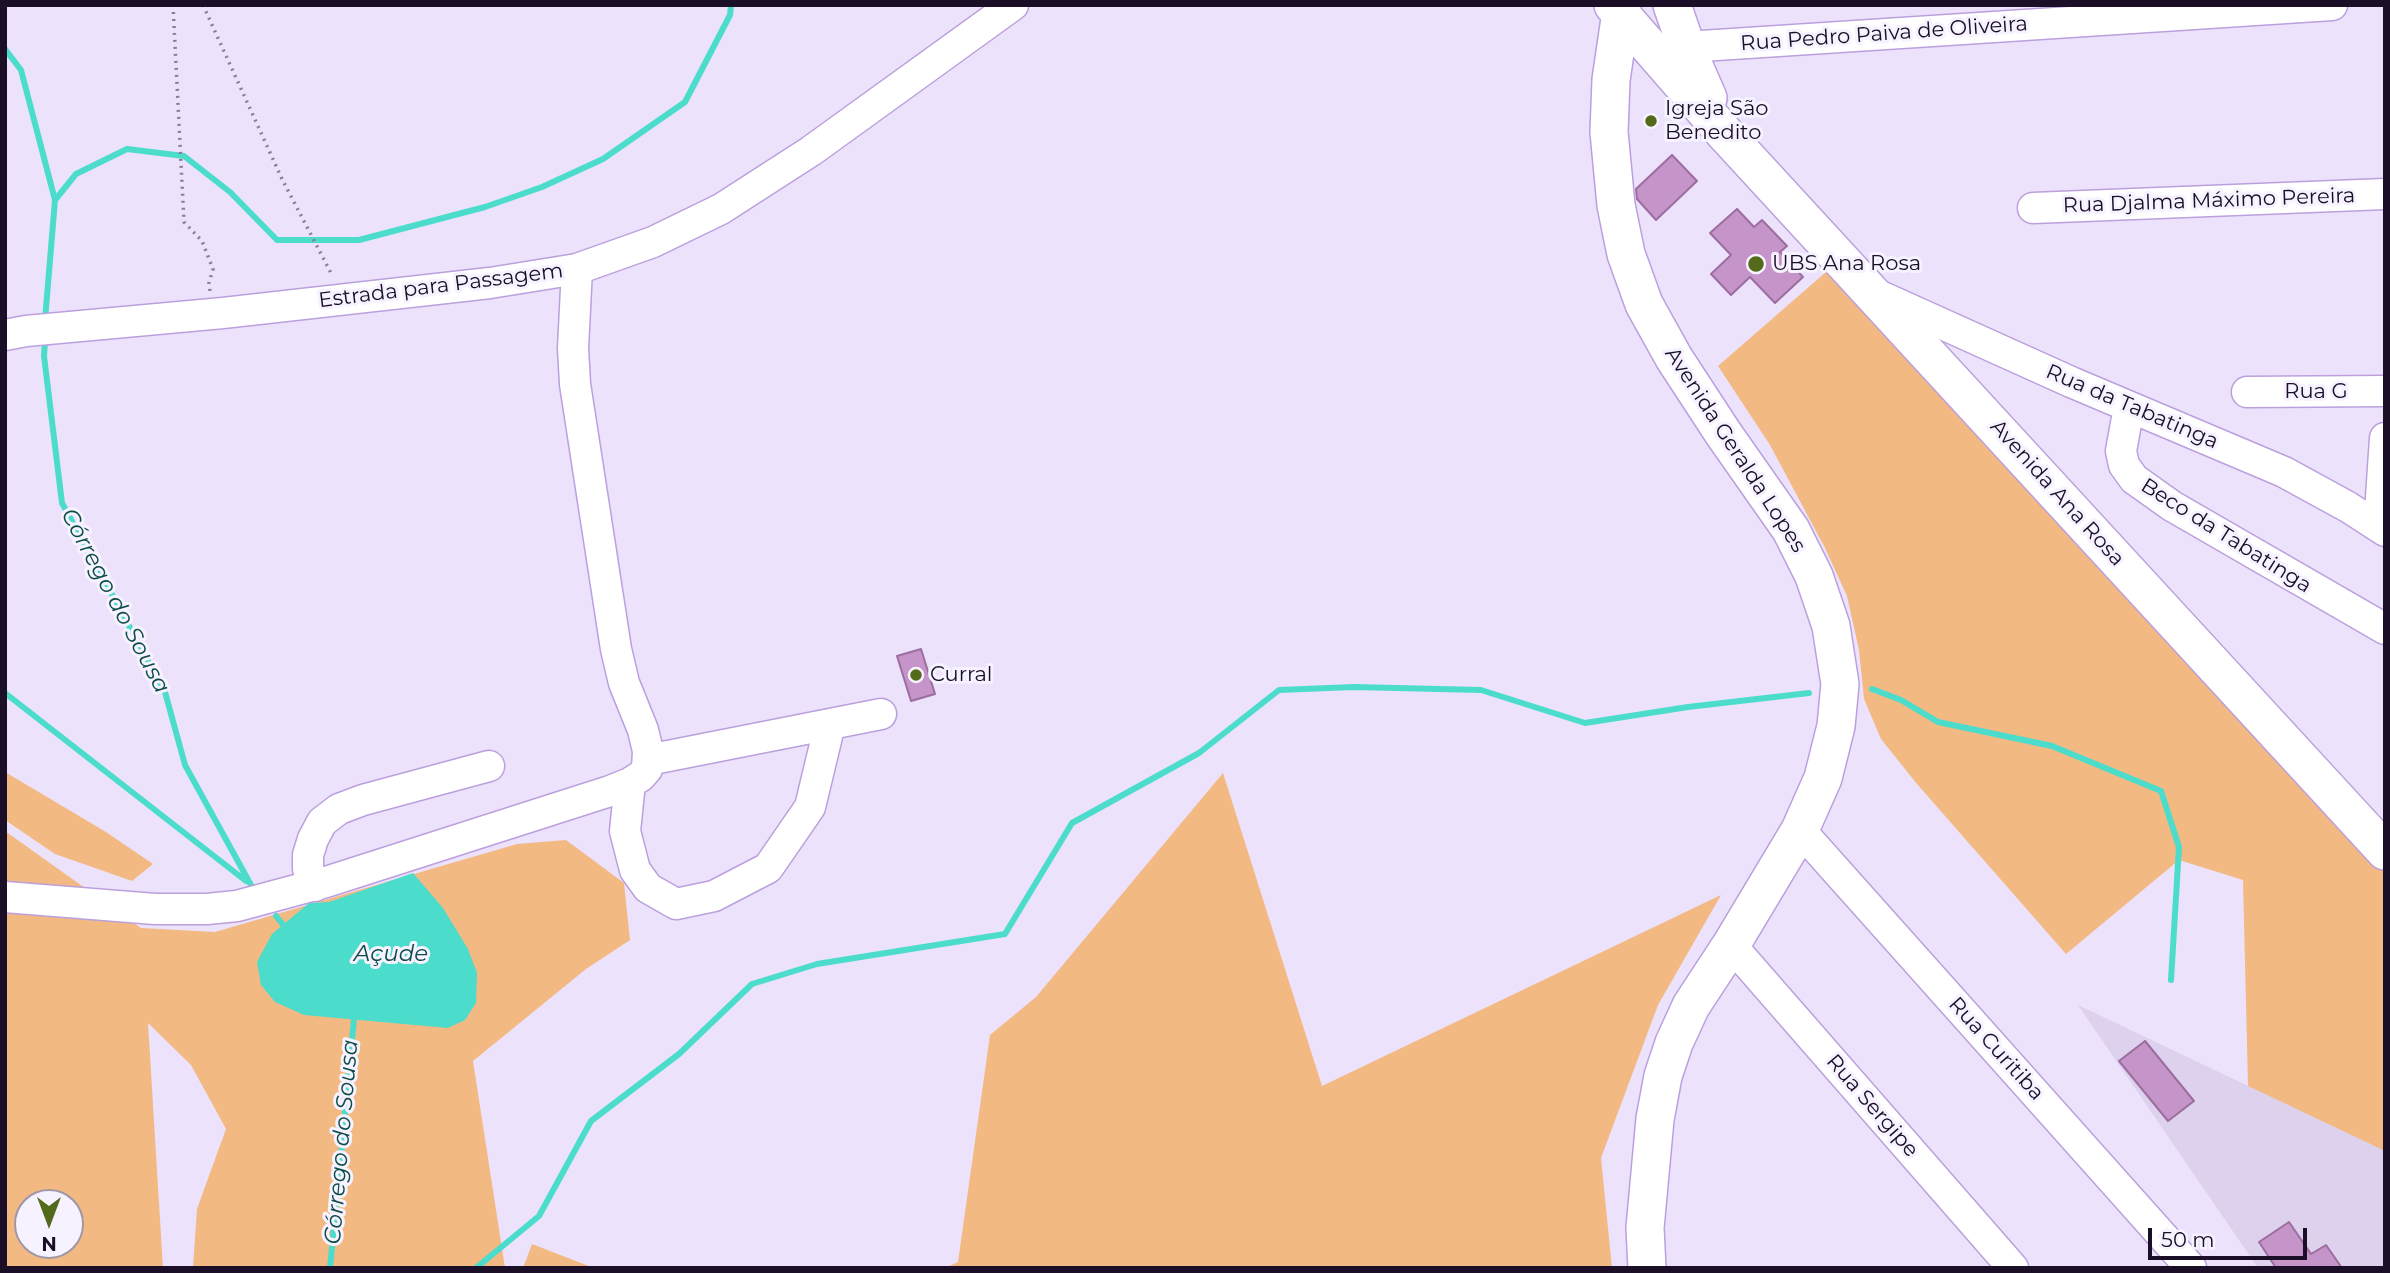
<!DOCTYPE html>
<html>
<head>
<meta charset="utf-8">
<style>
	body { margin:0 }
	#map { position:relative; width:2390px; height:1273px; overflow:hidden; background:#ede2fc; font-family:Montserrat,sans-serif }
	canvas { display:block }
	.frame { position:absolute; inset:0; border:7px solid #1a0f26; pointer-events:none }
	.north { position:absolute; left:14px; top:1189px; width:70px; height:70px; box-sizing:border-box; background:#f7f2ff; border:2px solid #9f97a8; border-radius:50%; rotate:180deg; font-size:19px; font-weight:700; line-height:28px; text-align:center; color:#1a0f26 }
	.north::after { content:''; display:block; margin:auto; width:24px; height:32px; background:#536a1a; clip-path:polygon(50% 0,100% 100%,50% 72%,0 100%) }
	.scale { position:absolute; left:2148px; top:1228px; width:159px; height:32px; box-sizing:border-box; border:4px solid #1a0f26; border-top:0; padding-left:9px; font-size:21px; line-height:24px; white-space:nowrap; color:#1a0f26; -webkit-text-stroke:5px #f7f2ff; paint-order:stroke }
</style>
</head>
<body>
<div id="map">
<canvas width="2390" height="1273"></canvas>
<div class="frame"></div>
<div class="north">N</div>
<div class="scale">50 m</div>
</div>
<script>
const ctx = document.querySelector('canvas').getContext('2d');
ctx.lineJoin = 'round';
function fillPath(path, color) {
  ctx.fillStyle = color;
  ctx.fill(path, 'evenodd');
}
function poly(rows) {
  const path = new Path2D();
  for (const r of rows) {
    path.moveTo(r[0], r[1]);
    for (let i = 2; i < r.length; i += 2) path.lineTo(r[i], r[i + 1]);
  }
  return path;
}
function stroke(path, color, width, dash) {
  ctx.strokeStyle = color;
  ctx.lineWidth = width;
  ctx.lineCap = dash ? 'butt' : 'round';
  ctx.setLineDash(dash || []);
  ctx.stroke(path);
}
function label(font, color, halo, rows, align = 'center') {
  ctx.font = font + ' Montserrat,sans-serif';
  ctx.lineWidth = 6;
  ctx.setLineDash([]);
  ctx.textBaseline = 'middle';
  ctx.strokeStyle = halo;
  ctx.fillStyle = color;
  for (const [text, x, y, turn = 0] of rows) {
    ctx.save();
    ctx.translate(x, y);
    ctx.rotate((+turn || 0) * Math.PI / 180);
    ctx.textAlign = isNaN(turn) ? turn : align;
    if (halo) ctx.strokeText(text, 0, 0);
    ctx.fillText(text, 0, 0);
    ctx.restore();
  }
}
fillPath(poly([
	[2078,1005,2385,1151,2385,1268,2258,1268]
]), '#ddd1ed');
fillPath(poly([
	[1834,265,2385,869,2385,1151,2248,1086,2243,880,2179,860,2066,954,1917,784,1881,739,1864,699,1859,650,1847,596,1825,548,1770,445,1718,366],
	[5,772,106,832,153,864,132,881,55,854,5,820],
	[1223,773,1322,1086,1721,895,1658,1005,1601,1158,1612,1268,945,1268,958,1262,990,1035,1036,997],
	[5,831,141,928,215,932,517,844,566,840,624,883,630,940,586,969,473,1061,505,1268,193,1268,197,1209,226,1129,191,1065,148,1023,163,1268,5,1268],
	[28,1203,70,1203,70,1245,28,1245],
	[532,1244,594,1268,523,1268]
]), '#f2b982');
fillPath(poly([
	[413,873,443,908,468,949,477,973,476,1003,465,1020,448,1028,304,1015,275,1002,261,985,257,962,272,934,309,903,329,902]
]), '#4cdccc');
stroke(poly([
	[5,49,21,70,55,200,45,320],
	[55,200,76,174,127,149,184,156,230,192,277,240,359,240,485,207,542,187,603,159,685,102,730,15,731,5],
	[45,341,44,356,62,503,165,692,185,765,251,885],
	[1872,689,1901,700,1938,722,2052,746,2161,791,2179,847,2171,980],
	[5,693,246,881],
	[276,916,288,931],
	[330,1268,354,1019,349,1013],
	[476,1268,539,1216,591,1121,679,1054,752,984,817,964,1005,934,1072,823,1199,753,1279,690,1354,687,1481,690,1585,723,1688,707,1809,693]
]), '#4cdccc', 6);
const building = poly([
	[1672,155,1697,181,1656,220,1637,199,1636,189,1672,155],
	[1737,209,1754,227,1762,220,1787,246,1780,252,1803,277,1775,303,1750,277,1731,295,1711,274,1731,255,1710,233,1737,209],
	[921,649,935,694,911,701,897,656,921,649],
	[2145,1041,2194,1101,2168,1121,2119,1061,2145,1041],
	[2289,1222,2311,1254,2326,1245,2342,1268,2276,1268,2259,1242,2289,1222]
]);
fillPath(building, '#c594c8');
stroke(building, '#9c6d9f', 2);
const minor = poly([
	[1686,47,2332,5],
	[2033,208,2385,194],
	[1878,295,2071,382,2284,472,2348,507,2385,531],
	[5,335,26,331,223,313,490,283,577,269,653,242,721,209,811,151,1013,5],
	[2247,392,2385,391],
	[2129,407,2121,451,2124,465,2134,479,2172,506,2385,629],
	[2379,527,2385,438],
	[648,760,881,714],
	[630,783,625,831,635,870,648,888,676,904,714,896,768,868,810,807,830,724],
	[1800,830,2191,1268],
	[315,886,308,869,308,855,313,839,322,822,339,809,363,800,489,766],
	[5,897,155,909,207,909,237,906,326,882,610,791,630,783,641,776,647,769,648,751,643,730,624,683,616,649,575,384,573,348,577,269],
	[1731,945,2013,1268]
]);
const major = poly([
	[1613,5,1727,136,2385,851],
	[1622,5,1611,80,1609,132,1616,205,1626,254,1644,304,1674,358,1723,433,1791,530,1814,576,1831,626,1840,684,1836,726,1823,778,1800,830,1731,945,1691,1006,1674,1043,1663,1076,1655,1119,1645,1228,1647,1268],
	[1672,5,1690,57,1708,98]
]);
stroke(minor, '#bba0dd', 33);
stroke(major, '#bba0dd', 40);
stroke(poly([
	[173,5,184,222,202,241,213,269,209,283,210,291],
	[203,5,282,179,332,275]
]), '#897e97', 3.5, [2, 5]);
stroke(minor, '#fff', 30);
stroke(major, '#fff', 37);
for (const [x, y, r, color] of [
	[1651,121,7,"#536a1a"],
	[1756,264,9,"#536a1a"],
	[916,675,7,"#536a1a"]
]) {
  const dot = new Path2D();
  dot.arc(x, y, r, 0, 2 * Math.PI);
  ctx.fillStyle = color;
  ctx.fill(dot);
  stroke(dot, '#f7f2ff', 2.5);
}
label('21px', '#1a0f26', '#f7f2ff', [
	["Rua Pedro Paiva de Oliveira",1884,34,-4],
	["Rua Djalma Máximo Pereira",2209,201,-2],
	["Estrada para Passagem",441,286,-7],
	["Rua G",2316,392],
	["Rua da Tabatinga",2132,407,23],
	["Avenida Geralda Lopes",1735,450,57],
	["Avenida Ana Rosa",2057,493,48],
	["Beco da Tabatinga",2226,536,32],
	["Rua Curitiba",1996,1049,48],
	["Rua Sergipe",1872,1106,49]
]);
label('21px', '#1a0f26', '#f7f2ff', [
	["Igreja São",1665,109],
	["Benedito",1665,133],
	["UBS Ana Rosa",1772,264],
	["Curral",930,675]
], 'left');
label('italic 23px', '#0c4c45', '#f7f2ff', [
	["Córrego do Sousa",115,601,62],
	["Açude",391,954],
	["Córrego do Sousa",342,1142,-85]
]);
</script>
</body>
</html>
